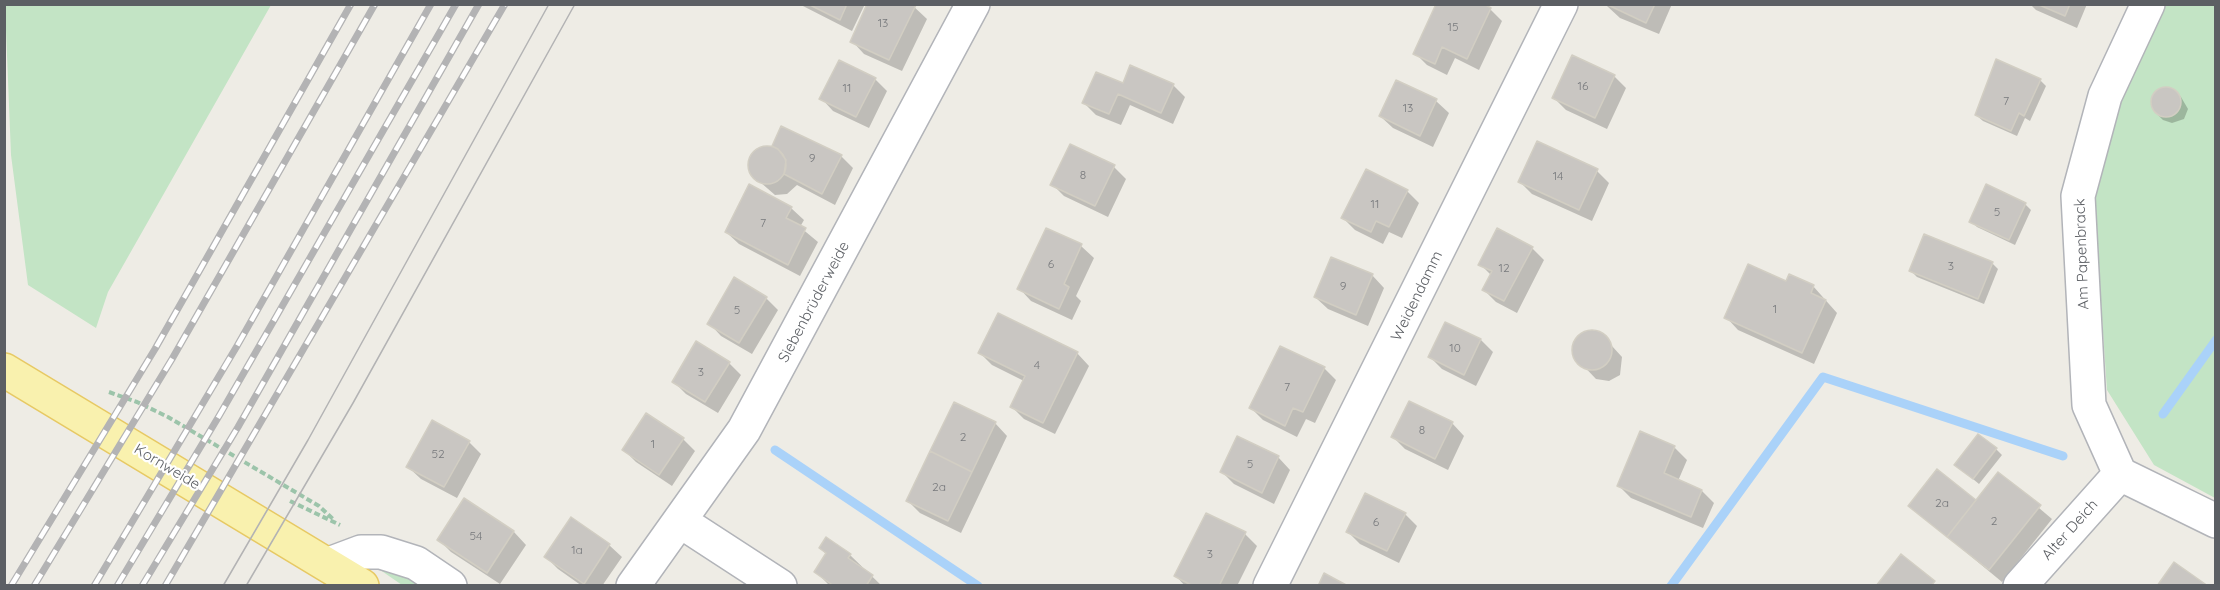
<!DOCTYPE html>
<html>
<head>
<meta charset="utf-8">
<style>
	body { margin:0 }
	#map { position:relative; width:2220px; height:590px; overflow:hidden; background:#eeece5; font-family:Quicksand,sans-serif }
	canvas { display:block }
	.frame { position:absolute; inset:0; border:6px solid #5c5f64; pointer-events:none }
</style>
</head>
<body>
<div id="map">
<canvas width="2220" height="590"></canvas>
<div class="frame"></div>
</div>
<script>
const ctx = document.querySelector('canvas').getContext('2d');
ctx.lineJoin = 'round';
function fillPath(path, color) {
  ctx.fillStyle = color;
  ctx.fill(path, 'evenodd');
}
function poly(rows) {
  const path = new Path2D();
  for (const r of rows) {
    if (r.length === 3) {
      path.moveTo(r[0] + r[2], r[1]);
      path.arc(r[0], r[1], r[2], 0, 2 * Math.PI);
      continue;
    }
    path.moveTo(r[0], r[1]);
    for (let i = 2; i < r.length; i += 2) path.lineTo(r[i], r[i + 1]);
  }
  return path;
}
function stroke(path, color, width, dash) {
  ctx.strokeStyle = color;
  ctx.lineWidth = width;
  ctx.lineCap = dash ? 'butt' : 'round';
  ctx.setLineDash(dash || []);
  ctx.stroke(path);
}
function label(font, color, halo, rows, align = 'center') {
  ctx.font = font + ' Quicksand,sans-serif';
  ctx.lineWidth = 4.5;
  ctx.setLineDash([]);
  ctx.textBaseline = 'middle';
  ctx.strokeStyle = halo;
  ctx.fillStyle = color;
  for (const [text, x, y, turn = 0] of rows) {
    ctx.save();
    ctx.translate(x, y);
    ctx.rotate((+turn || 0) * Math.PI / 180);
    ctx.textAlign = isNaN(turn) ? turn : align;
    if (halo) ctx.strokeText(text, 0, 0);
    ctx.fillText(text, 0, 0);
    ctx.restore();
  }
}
fillPath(poly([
	[5,5,271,5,108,292,96,328,28,285,11,155],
	[2166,5,2215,5,2215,498,2154,465,2107,390,2094,203,2118,105],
	[373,565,435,585,402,585]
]), '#c3e4c5');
fillPath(poly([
	[799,4,865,4,852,31],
	[869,4,911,4,927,19,902,71,864,54,852,41],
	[1672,4,1659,34,1620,18,1607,6],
	[2030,4,2087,4,2077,28,2036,10],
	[1490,9,1502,21,1479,70,1455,58,1447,75,1427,65,1415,53],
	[1997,61,2040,80,2046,86,2030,121,2025,118,2017,136,1983,121,1976,115],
	[1614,76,1626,88,1607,129,1566,110,1554,98],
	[875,79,887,91,869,128,833,111,821,98],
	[1397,82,1436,101,1449,113,1433,147,1393,128,1380,116],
	[1124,85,1173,85,1185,97,1173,124,1130,105,1121,125,1096,115,1084,103],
	[2164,88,2175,91,2181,97,2188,109,2184,119,2172,123,2163,120,2157,114,2153,102,2156,92],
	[782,128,841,156,853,168,835,205,797,185,787,194,775,195,752,175,749,163,751,157,759,148,773,147],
	[1071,146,1114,167,1126,179,1108,217,1064,196,1052,184],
	[1597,171,1609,183,1592,221,1532,194,1520,182],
	[1407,191,1419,203,1402,238,1389,232,1383,244,1355,230,1343,218],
	[2025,204,2031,210,2015,245,1977,227,1971,221],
	[791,208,804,220,800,227,818,242,800,276,739,244,726,232],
	[1047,230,1081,246,1094,258,1076,296,1081,301,1072,320,1031,301,1019,288],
	[1532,248,1544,260,1517,313,1496,302,1484,290,1491,275,1480,264],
	[1992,263,1998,269,1984,304,1917,277,1911,271],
	[1372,275,1384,288,1368,326,1328,309,1315,297],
	[1787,283,1813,286,1837,313,1814,364,1738,330,1726,317],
	[766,298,778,310,752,354,721,336,709,323],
	[1446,324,1481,340,1493,352,1476,386,1442,369,1430,357],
	[1588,332,1601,334,1622,357,1620,375,1609,381,1596,379,1575,357,1574,344],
	[980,353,1077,353,1089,366,1055,434,1024,419,1012,407,1024,381,992,365],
	[729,363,741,375,718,413,686,394,673,381],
	[1324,368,1336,380,1315,423,1306,419,1297,437,1263,420,1251,408],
	[995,423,1007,436,961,533,920,513,908,501],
	[1452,423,1464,436,1448,470,1405,449,1393,437],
	[683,439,695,451,672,486,636,462,624,450],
	[469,442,481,454,457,498,421,479,408,467],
	[1674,447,1687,460,1678,481,1702,491,1714,503,1703,528,1631,498,1618,485],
	[1996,449,2002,455,1979,484,1962,470],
	[1278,457,1290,470,1274,504,1234,484,1222,472],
	[1937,471,1976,502,1999,474,2052,519,2002,582,1910,506],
	[464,500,514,532,526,545,500,584,451,552,439,540],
	[1405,514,1417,526,1399,563,1360,544,1348,532],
	[1245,534,1257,546,1237,586,1185,586,1176,576],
	[609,545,622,557,602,586,582,586,558,569,546,557],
	[820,548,850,555,882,586,830,586,816,572,827,555]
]), '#0003');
stroke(poly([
	[2163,414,2216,340],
	[775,450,978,586],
	[1671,586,1823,377,2063,456]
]), '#aad2f9', 9);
const building = poly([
	[808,4,847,4,840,20,808,4],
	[867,4,916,5,889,60,850,42,867,4],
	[1436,4,1484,4,1491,8,1467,59,1442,47,1435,64,1413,54,1436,4],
	[1606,4,1655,4,1646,23,1606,4],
	[2037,4,2070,4,2065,16,2037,4],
	[1572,55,1615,75,1595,118,1552,98,1572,55],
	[1996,59,2041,79,2024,116,2019,113,2011,131,1975,115,1996,59],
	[839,60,876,78,856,117,819,99,839,60],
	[1130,65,1174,84,1161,113,1118,94,1109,114,1082,103,1096,72,1123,83,1130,65],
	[1396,80,1437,99,1420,136,1379,116,1396,80],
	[2166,102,15],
	[781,126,842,155,822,194,784,174,786,160,778,149,772,146,781,126],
	[1537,141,1598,169,1579,210,1518,182,1537,141],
	[1070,144,1115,165,1095,206,1050,185,1070,144],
	[767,165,19],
	[1366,169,1408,190,1389,227,1376,221,1371,232,1341,218,1366,169],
	[749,184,792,207,786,218,806,228,788,265,725,232,749,184],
	[1986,184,2026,203,2009,240,1969,222,1986,184],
	[1046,228,1082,244,1064,284,1069,287,1059,309,1017,289,1046,228],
	[1497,228,1533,247,1504,301,1482,290,1492,271,1478,265,1497,228],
	[1924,234,1993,262,1978,299,1909,271,1924,234],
	[1331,257,1373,274,1356,315,1314,297,1331,257],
	[1748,264,1786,281,1789,274,1814,285,1811,293,1826,300,1802,353,1724,318,1748,264],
	[734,277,767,297,739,343,707,324,734,277],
	[998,313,1078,352,1043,423,1010,407,1025,376,978,353,998,313],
	[1445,322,1481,339,1464,375,1428,357,1445,322],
	[1592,350,20],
	[696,341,730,362,705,402,672,382,696,341],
	[1280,346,1325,367,1303,412,1293,408,1285,426,1249,408,1280,346],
	[1409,401,1453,422,1435,459,1391,437,1409,401],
	[954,402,996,422,972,472,930,451,954,402],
	[646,413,684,438,659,475,622,450,646,413],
	[432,420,470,441,444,487,406,467,432,420],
	[1640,431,1675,446,1664,473,1702,490,1691,517,1617,486,1640,431],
	[1978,434,1997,448,1973,479,1954,465,1978,434],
	[1237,436,1279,456,1262,493,1220,472,1237,436],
	[930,451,972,472,948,521,906,501,930,451],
	[1937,469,1976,500,1947,537,1908,506,1937,469],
	[1998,472,2041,505,1989,570,1947,537,1998,472],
	[1365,493,1406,513,1387,551,1346,532,1365,493],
	[464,498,514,531,487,573,437,540,464,498],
	[1206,513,1246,532,1219,586,1193,586,1174,576,1206,513],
	[571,517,610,544,584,584,544,557,571,517],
	[826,537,851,554,848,558,873,575,866,586,834,586,814,572,826,553,819,548,826,537],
	[1901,554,1935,581,1931,586,1876,586,1901,554],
	[2174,562,2208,586,2157,586,2174,562],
	[1324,573,1348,586,1318,586,1324,573]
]);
fillPath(building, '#c9c6c2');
stroke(building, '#d2cec3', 1.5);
const minor = poly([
	[2120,474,2089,405,2078,196,2105,96,2148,4],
	[2120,474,2216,521],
	[680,521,780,586],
	[329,564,361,552,381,552,416,563,450,586],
	[633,586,744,430,973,4],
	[1270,586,1561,4],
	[2020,586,2120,474]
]);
const major = poly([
	[4,370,362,586]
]);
stroke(minor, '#b2b4b9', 36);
stroke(major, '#e7c964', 36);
stroke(poly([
	[109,392,137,402,168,417,319,506,334,520],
	[290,501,340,525]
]), '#9cc4aa', 4, [6, 3]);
stroke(minor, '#fff', 33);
stroke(major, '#f9f1ae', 33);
stroke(poly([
	[223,586,308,440,549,4],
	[246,586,353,403,575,4]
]), '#b3b3b4', 1.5);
const rail = poly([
	[11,586,155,349,351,4],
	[34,586,172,359,375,4],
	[94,586,237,346,431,4],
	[117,586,219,416,456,4],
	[142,586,238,427,479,4],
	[165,586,505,4]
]);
stroke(rail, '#b3b3b4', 7);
stroke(rail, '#fff', 4.5, [14]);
label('12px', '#77797c', null, [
	["13",883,23],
	["15",1453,27],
	["16",1583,86],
	["11",847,88],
	["7",2006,101],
	["13",1408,108],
	["9",812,158],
	["8",1083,175],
	["14",1558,176],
	["11",1375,204],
	["5",1997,212],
	["7",763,223],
	["6",1051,264],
	["3",1951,266],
	["12",1504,268],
	["9",1343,286],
	["1",1775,309],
	["5",737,310],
	["10",1455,348],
	["4",1037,365],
	["3",701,372],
	["7",1287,387],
	["8",1422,430],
	["2",963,437],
	["1",653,444],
	["52",438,454],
	["5",1250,464],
	["2a",939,487],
	["2a",1942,503],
	["2",1994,521],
	["6",1376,522],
	["54",476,536],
	["1a",577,550],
	["3",1210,554]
]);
label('15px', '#5c5f64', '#fff', [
	["Am Papenbrack",2082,254,-92],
	["Weidendamm",1417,296,-64],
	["Siebenbrüderweide",814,302,-62],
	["Kornweide",167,467,31],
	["Alter Deich",2070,530,-48]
]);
</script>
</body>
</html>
